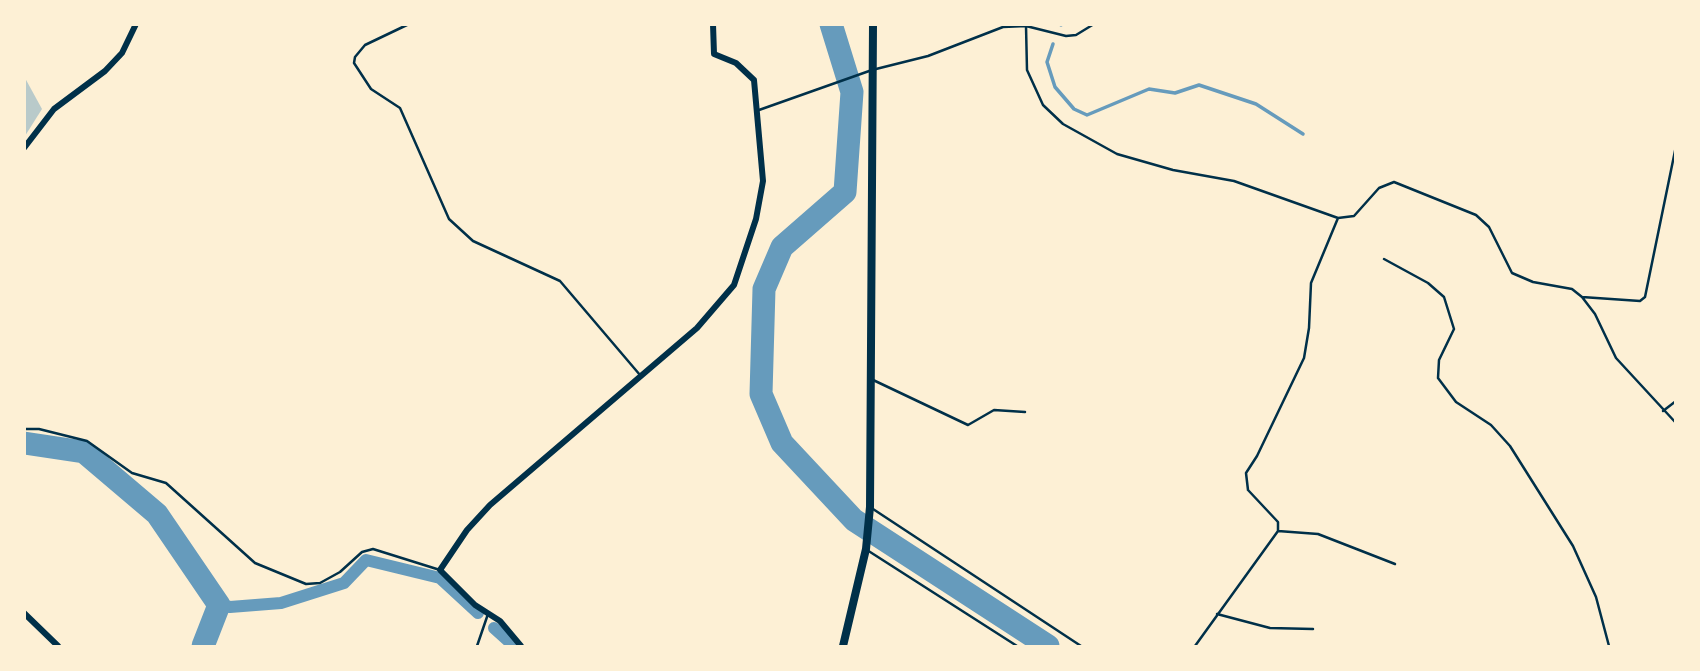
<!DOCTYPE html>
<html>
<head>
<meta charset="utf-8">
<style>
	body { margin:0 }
	#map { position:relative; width:1700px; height:671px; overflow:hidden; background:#fdf0d5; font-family:Jost,sans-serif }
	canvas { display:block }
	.frame { position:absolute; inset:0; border:26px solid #fdf0d5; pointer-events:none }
</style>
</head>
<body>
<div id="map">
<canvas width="1700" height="671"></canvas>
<div class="frame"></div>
</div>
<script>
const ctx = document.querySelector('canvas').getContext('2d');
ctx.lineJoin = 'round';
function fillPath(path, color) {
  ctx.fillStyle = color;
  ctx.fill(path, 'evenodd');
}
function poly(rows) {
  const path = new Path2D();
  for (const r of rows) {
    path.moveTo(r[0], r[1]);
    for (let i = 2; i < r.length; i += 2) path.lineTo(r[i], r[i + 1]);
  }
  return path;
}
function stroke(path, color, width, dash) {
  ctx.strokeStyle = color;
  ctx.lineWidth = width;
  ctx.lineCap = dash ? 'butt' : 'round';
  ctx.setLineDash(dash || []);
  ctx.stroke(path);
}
fillPath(poly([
	[25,78,42,109,25,136]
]), '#b9caca');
stroke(poly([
	[1061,25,1061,24],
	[1053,44,1047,62,1055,87,1074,109,1087,115,1149,89,1175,93,1199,85,1256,104,1303,134]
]), '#669bbc', 3.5);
stroke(poly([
	[219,605,230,607,281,603,344,583,366,560,440,578,478,613],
	[494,628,514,646]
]), '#669bbc', 12);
stroke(poly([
	[831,24,852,92,845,192,782,247,764,289,761,394,782,443,854,520,1048,646],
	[24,443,84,452,157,514,219,605,203,646]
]), '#669bbc', 23);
stroke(poly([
	[409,24,365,45,355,57,354,63,371,89,400,108,449,219,473,241,560,281,640,375],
	[1026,26,1027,70,1043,105,1063,124,1117,154,1173,170,1234,181,1338,218,1354,216,1379,188,1394,182,1476,215,1489,227,1512,273,1533,282,1572,289,1582,297,1595,314,1616,358,1676,423],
	[759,110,872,70,928,56,1003,27,1026,26,1066,36,1076,35,1094,24],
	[1384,259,1428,283,1444,297,1454,329,1439,360,1438,378,1456,402,1491,425,1510,446,1573,546,1596,597,1609,646],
	[1582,297,1640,301,1645,297,1676,146],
	[871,379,968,425,994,410,1025,412],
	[1663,411,1676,401],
	[24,429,39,429,87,441,132,473,166,483,255,563,306,584,320,583,340,572,362,552,373,549,440,570],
	[873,509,1081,646],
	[1278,531,1318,534,1395,564],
	[867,550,1017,646],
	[1217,614,1270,628,1313,629],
	[477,646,488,614],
	[1195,646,1278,531,1278,522,1248,490,1246,473,1257,456,1304,358,1309,328,1311,283,1338,218]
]), '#003049', 2.5);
stroke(poly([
	[24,148,54,109,105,71,122,53,136,24],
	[24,613,58,646],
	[521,646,500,621,475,605,440,570,467,530,490,505,697,328,734,285,756,219,763,181,754,80,736,63,714,54,713,24]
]), '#003049', 6);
stroke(poly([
	[843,646,866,549,870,507,873,24]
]), '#003049', 8);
</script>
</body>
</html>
